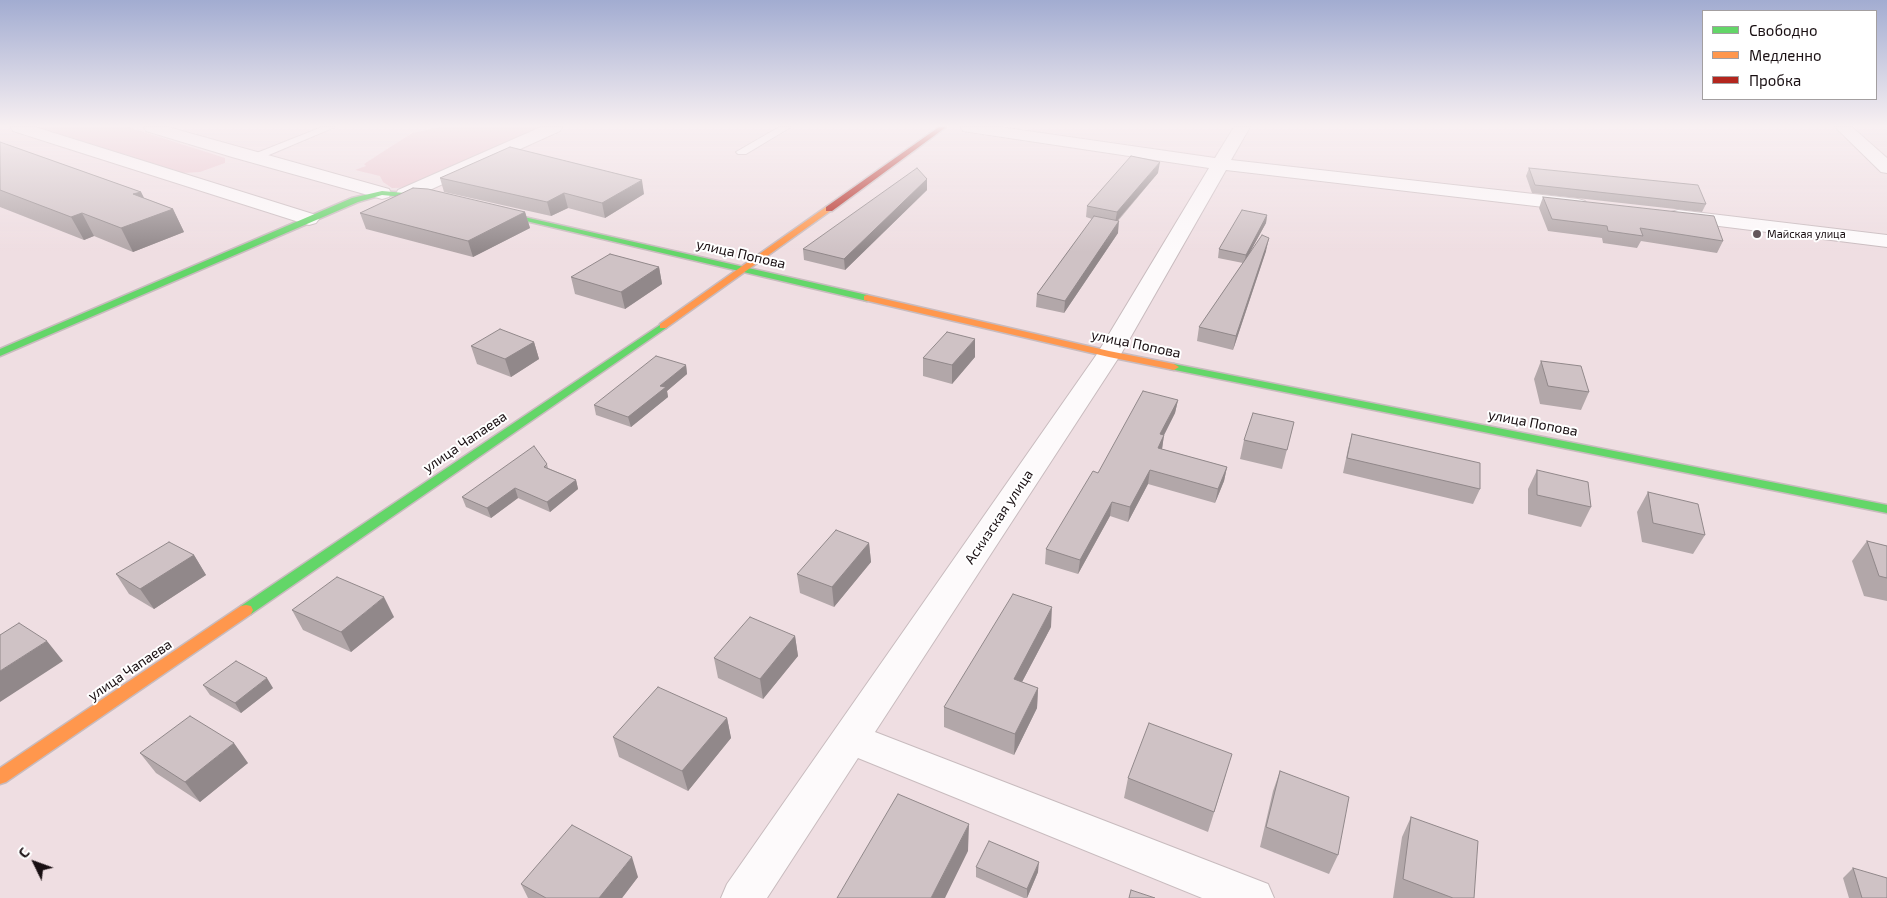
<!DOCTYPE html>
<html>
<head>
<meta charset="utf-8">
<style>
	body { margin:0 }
	#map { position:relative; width:1887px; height:898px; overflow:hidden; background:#efdee2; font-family:"Exo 2",sans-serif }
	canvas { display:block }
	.legend { position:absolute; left:1702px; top:10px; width:175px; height:90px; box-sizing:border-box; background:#fff; border:1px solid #a39fa0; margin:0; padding:6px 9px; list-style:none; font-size:15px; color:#190f12 }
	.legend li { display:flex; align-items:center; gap:10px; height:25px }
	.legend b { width:25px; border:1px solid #a39fa0 }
	.north { position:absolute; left:10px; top:838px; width:50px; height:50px; -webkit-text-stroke:4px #fff; paint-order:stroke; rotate:312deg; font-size:14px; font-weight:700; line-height:20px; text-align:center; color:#190f12 }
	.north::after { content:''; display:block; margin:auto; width:18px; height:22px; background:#190f12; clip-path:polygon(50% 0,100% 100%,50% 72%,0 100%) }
</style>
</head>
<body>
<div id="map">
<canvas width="1887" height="898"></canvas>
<ul class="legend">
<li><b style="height:6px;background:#63d668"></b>Свободно</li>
<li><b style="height:6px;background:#ff974d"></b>Медленно</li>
<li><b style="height:6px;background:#b3261e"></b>Пробка</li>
</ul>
<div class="north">С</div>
</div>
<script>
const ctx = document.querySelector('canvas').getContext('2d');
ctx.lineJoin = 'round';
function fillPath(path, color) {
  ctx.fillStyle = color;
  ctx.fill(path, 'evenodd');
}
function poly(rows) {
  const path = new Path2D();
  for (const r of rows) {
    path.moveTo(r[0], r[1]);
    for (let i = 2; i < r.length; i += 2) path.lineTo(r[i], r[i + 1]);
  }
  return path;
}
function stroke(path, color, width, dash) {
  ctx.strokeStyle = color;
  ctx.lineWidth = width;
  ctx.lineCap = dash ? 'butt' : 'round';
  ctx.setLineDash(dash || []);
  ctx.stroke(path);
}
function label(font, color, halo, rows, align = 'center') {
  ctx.font = font + ' "Exo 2",sans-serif';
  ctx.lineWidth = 4;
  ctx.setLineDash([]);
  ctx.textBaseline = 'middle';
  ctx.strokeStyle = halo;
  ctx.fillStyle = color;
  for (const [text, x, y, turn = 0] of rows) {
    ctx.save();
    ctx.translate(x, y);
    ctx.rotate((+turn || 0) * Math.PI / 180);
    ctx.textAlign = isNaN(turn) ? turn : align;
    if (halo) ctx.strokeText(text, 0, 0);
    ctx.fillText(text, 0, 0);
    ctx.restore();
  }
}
fillPath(poly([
	[37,127,128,127,225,158,225,163,200,172,183,173],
	[440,127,562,127,425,187,392,188,383,182,380,176,355,170,366,166,364,164,412,133]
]), '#eac4cd');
const lane = poly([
	[322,127,335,127,257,160,249,160,247,158,249,156,322,127],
	[779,127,791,127,746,154,738,154,736,152,779,127]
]);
const street = poly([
	[11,127,35,127,316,215,319,219,316,223,309,225,302,223,13,131,11,127],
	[144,127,168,127,389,189,391,193,389,197,382,199,375,197,232,157,146,131,144,127],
	[541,127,562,127,560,131,412,198,405,200,398,198,396,194,398,190,541,127],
	[961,127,1000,127,1215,158,1234,127,1250,127,1231,160,1578,199,1585,201,1588,205,1585,209,1578,211,1226,170,1121,354,875,732,1268,884,1274,898,1202,898,858,758,767,898,721,898,727,884,1097,354,1209,168,969,132,963,131,961,127],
	[1835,127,1852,127,1887,158,1887,173,1881,172,1835,127],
	[1678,210,1887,235,1887,247,1671,220,1668,216,1671,212,1678,210]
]);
const fast = poly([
	[382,191,438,196,442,198,438,200,382,195,358,202,0,356,0,349,352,198,382,191],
	[489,209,867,295,872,298,867,301,492,213,489,213,489,209],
	[663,323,668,326,666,328,251,614,246,615,241,614,239,610,241,606,663,323],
	[1174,364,1887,505,1887,513,1170,369,1169,367,1170,365,1174,364]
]);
const slow = poly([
	[826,207,833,209,666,328,660,328,660,324,826,207],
	[867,295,1109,351,1174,364,1179,367,1174,370,1109,357,864,300,864,296,867,295],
	[246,605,251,606,253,610,251,614,6,782,0,784,0,768,241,606,246,605]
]);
const jam = poly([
	[939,127,946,127,832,211,826,211,826,207,939,127]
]);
stroke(lane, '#c8bbbe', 2);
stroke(street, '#c8bbbe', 2);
stroke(fast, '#c8bbbe', 3);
stroke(slow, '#c8bbbe', 3);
stroke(jam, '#c8bbbe', 3);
fillPath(lane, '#fdfafb');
fillPath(street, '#fdfafb');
fillPath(fast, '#63d668');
fillPath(slow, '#ff974d');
fillPath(jam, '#b3261e');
fillPath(poly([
	[0,142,141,192,144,198,173,209,184,232,133,252,94,236,84,240,0,207],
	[1529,168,1706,204,1702,212,1532,193,1526,176],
	[1158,173,1118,221,1118,233,1064,313,1036,307,1037,294,1092,219,1086,217,1087,206],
	[440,178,644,194,605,218,568,208,551,216,444,192],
	[927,179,927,190,845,270,804,260,803,249],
	[1543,197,1723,241,1717,253,1641,241,1637,248,1603,243,1602,238,1548,231,1539,208],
	[525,212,530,228,473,257,366,229,360,213],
	[1267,215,1266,223,1250,252,1266,251,1233,350,1197,341,1199,327,1243,263,1218,258,1219,249],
	[659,267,662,284,625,309,575,294,571,277],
	[534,342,539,359,511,377,477,364,471,346],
	[975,357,952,384,923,376,923,358],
	[1541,361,1589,392,1581,410,1540,404,1534,379],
	[686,365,687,374,667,391,668,397,631,427,596,415,594,405],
	[1178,400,1175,413,1164,435,1162,449,1227,467,1224,481,1215,503,1148,484,1128,522,1110,516,1078,574,1045,564,1046,549],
	[1294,422,1282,469,1240,459,1244,440],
	[1352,434,1480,489,1473,504,1343,473,1348,449],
	[547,464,548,468,576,480,578,489,550,512,518,498,491,518,466,507,462,497],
	[1537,470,1591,507,1581,527,1528,514,1528,489],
	[1648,492,1705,535,1693,554,1642,542,1637,512],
	[1867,541,1887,546,1887,601,1864,596,1852,561],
	[869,543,871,562,834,607,800,593,797,574],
	[194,555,206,575,154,609,129,594,116,574],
	[292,610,394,617,351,652,303,630],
	[1051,627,1022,682,1038,688,1037,708,1014,755,944,727,944,707],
	[795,636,798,656,763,699,718,678,714,658],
	[203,685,273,688,241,713,210,695],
	[727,718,731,738,688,791,619,757,613,737],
	[140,753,248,763,200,802,156,773],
	[1280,771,1338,855,1329,874,1260,847,1273,791],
	[1226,774,1208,832,1124,798,1128,778],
	[1411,817,1474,898,1393,898,1402,837],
	[976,867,1038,872,1027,898,1024,898,976,877],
	[1853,868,1887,898,1849,898,1843,878],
	[638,877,622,898,528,898,521,884]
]), '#b2a7a9');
fillPath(poly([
	[1160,162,1158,173,1115,223,1117,212],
	[927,179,927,190,845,270,844,259],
	[642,180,644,194,605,218,602,203],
	[141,192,152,214,133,194],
	[564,193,568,208,551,216,547,202],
	[173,209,184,232,133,252,121,228],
	[525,212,530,228,473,257,468,241],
	[82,213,94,236,84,240,71,217],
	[1267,215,1266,223,1244,263,1246,255],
	[1119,221,1118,233,1064,313,1065,301],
	[1269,238,1266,251,1233,350,1236,336],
	[659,267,662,284,625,309,621,292],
	[975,339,975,357,952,384,952,365],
	[534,342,539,359,511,377,505,359],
	[686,365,687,374,667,391,668,397,631,427,628,417,660,386],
	[1178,400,1175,413,1164,435,1162,449,1155,461,1160,434],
	[1227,467,1224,481,1215,503,1218,489],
	[1150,470,1148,484,1128,522,1130,507],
	[576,480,578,489,550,512,547,502],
	[515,488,518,498,491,518,487,508],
	[1112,502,1110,516,1078,574,1080,560],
	[869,543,871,562,834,607,832,587],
	[194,555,206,575,154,609,140,589],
	[384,597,394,617,351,652,341,632],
	[1052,607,1051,627,1013,699,1014,679],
	[795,636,798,656,763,699,760,679],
	[47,641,63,661,0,702,0,671],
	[267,678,273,688,241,713,235,703],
	[1038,688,1037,708,1014,755,1015,734],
	[727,718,731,738,688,791,682,771],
	[234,743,248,763,200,802,185,782],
	[969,824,968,851,945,898,931,898],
	[632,857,638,877,622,898,599,898],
	[1039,862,1038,872,1027,898,1027,889]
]), '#91888a');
const building = poly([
	[0,142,141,192,133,194,173,209,121,228,82,213,71,217,0,190,0,142],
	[510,147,642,180,602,203,564,193,547,202,440,178,510,147],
	[1131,156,1160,162,1117,212,1087,206,1131,156],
	[917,168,927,179,844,259,803,249,917,168],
	[1529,168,1698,185,1706,204,1535,185,1529,168],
	[413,188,428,189,525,212,468,241,360,213,413,188],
	[1543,197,1714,216,1723,241,1640,228,1643,236,1608,231,1607,226,1552,219,1543,197],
	[1242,210,1267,215,1246,255,1219,249,1242,210],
	[1094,216,1119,221,1065,301,1037,294,1094,216],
	[1262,235,1269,238,1236,336,1199,327,1262,235],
	[610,254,659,267,621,292,571,277,610,254],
	[500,329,534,342,505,359,471,346,500,329],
	[947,332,975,339,952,365,923,358,947,332],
	[656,356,686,365,660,386,666,387,628,417,594,405,656,356],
	[1541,361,1581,366,1589,392,1548,386,1541,361],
	[1143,391,1178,400,1160,434,1164,435,1158,448,1227,467,1218,489,1150,470,1130,507,1112,502,1080,560,1046,549,1093,471,1098,473,1143,391],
	[1253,413,1294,422,1287,450,1244,440,1253,413],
	[1352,434,1480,463,1480,489,1347,458,1352,434],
	[534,446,547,464,544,467,576,480,547,502,515,488,487,508,462,497,534,446],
	[1537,470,1588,482,1591,507,1537,495,1537,470],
	[1648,492,1698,504,1705,535,1653,523,1648,492],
	[836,530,869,543,832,587,797,574,836,530],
	[1867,541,1887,546,1887,578,1879,576,1867,541],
	[169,542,194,555,140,589,116,574,169,542],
	[337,577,384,597,341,632,292,610,337,577],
	[1013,594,1052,607,1014,679,1038,688,1015,734,944,707,1013,594],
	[750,617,795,636,760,679,714,658,750,617],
	[19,623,47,641,0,671,0,635,19,623],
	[236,661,267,678,235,703,203,685,236,661],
	[658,687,727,718,682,771,613,737,658,687],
	[190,716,234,743,185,782,140,753,190,716],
	[1149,723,1232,754,1214,812,1128,778,1149,723],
	[1280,771,1349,797,1338,855,1266,827,1280,771],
	[898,794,969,824,931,898,837,898,898,794],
	[1411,817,1478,841,1474,898,1453,898,1403,879,1411,817],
	[572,825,632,857,599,898,546,898,521,884,572,825],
	[989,841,1039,862,1027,889,976,867,989,841],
	[1853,868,1887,878,1887,898,1862,898,1853,868],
	[1131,890,1155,898,1129,898,1131,890]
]);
fillPath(building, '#cfc2c5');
stroke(building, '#91888a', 1);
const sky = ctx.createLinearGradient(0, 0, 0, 252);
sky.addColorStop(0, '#a2acd1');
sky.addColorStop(0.5, '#f8f0f2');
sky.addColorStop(1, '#f8f0f200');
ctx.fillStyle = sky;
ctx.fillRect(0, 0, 1887, 252);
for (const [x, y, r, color] of [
	[1757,234,5,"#64575b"]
]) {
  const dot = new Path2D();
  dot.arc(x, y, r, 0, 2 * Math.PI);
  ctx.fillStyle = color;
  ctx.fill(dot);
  stroke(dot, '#fff', 2);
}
label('11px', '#190f12', '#fff', [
	["Майская улица",1767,234]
], 'left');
label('14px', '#190f12', '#fff', [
	["улица Попова",741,254,13],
	["улица Попова",1136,344,12],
	["улица Попова",1533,423,11],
	["улица Чапаева",465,442,-34],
	["Аскизская улица",999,517,-56],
	["улица Чапаева",130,670,-34]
]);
</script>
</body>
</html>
